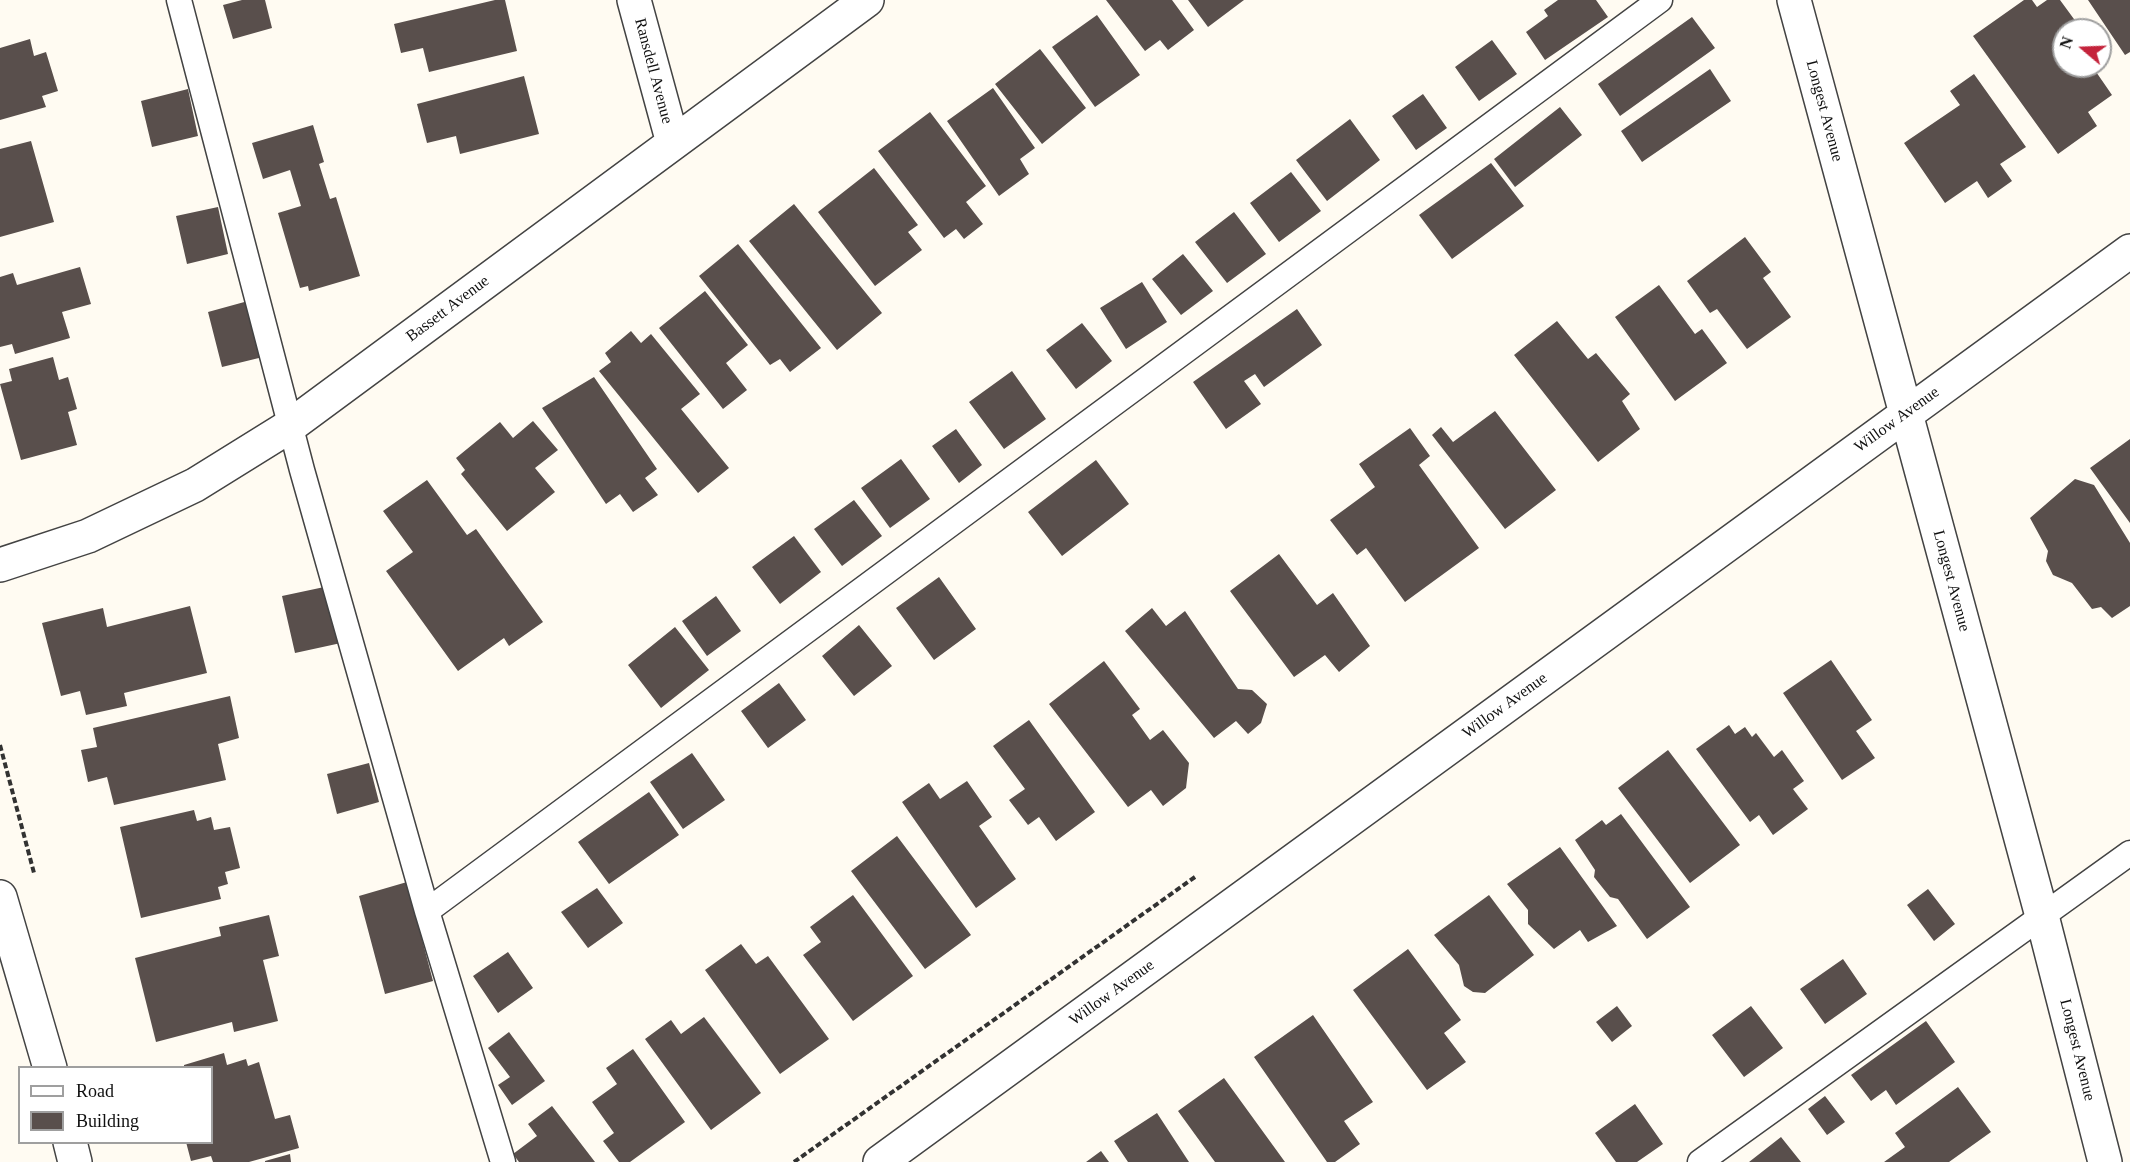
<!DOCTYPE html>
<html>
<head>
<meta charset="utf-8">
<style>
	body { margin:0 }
	#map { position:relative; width:2130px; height:1162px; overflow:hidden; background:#fffbf2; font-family:"Times New Roman",serif }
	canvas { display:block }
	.legend { position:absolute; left:18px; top:1066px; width:195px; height:78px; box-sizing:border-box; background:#fff; border:2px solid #9f9f9f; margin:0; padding:8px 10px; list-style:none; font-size:18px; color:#101010 }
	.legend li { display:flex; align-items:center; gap:12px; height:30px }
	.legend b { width:30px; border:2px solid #9f9f9f }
	.north { position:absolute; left:2052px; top:18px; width:60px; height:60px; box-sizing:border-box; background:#fff; border:2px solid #9f9f9f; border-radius:50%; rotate:289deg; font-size:16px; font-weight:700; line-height:24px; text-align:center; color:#101010 }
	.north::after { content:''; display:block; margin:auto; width:21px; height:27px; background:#c4233b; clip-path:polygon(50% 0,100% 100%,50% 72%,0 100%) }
</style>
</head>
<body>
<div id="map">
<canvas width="2130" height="1162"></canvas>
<ul class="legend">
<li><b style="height:8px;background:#fff"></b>Road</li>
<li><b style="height:16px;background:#594f4c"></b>Building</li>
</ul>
<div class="north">N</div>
</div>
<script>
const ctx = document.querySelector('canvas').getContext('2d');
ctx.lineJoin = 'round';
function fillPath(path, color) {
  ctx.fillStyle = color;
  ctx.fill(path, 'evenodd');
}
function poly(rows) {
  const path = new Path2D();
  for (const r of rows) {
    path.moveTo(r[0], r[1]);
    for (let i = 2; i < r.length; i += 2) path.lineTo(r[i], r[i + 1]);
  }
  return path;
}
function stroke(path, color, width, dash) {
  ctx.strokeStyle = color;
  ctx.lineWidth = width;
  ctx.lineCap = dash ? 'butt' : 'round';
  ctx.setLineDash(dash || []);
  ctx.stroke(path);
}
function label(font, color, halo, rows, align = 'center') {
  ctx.font = font + ' "Times New Roman",serif';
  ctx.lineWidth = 6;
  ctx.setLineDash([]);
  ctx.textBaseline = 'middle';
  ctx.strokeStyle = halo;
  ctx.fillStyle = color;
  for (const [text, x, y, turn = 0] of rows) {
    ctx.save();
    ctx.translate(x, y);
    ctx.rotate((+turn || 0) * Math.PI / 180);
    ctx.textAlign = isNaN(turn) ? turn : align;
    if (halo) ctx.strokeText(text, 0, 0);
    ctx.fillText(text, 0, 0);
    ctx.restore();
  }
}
fillPath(poly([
	[242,0,265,0,272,28,233,39,223,5],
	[495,0,505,0,517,51,429,72,423,48,401,53,394,24],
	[1106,0,1172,0,1194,30,1168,50,1160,40,1145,51],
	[1188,0,1244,0,1208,27],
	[1558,0,1596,0,1608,17,1545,60,1526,32,1548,16,1544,10],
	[2024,0,2032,0,2037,7,2047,0,2060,0,2082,30,2064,30,2064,66,2092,66,2112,95,2088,112,2097,126,2058,154,1973,36],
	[2088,0,2130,0,2130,52,2125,55],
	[1097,15,1140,75,1095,107,1052,47],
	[1692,17,1715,48,1620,116,1598,84],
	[30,39,34,56,46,52,58,91,42,96,46,107,0,120,0,48],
	[1492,40,1517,74,1479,101,1455,67],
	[1040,49,1086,108,1042,144,995,84],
	[1710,69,1731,101,1642,162,1621,131],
	[1974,74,2026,147,2000,164,2012,181,1988,198,1977,181,1945,203,1904,143,1960,105,1950,91],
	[524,76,539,134,460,154,456,136,427,143,417,104],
	[993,88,1035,148,1020,159,1029,174,999,196,947,121],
	[188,89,198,136,152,147,141,101],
	[1423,94,1447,128,1416,150,1392,116],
	[1560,107,1582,135,1515,187,1494,159],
	[930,112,986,186,966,202,983,224,964,239,956,229,944,238,878,151],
	[1350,119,1380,160,1327,201,1296,160],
	[313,125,324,162,319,164,330,199,336,197,360,276,309,291,308,286,300,288,278,213,301,206,290,170,263,179,252,143],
	[31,141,54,222,0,237,0,149],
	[1491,163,1524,206,1452,259,1419,215],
	[874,168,918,225,908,232,922,250,875,286,818,212],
	[1291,172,1321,211,1279,242,1250,203],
	[794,204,882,313,837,350,749,241],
	[218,207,228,254,187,264,176,216],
	[1234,212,1266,254,1227,283,1195,242],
	[1745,237,1771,272,1763,278,1791,317,1747,349,1717,309,1710,313,1687,281],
	[738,244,821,348,790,372,780,359,770,365,699,276],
	[1183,254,1213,291,1181,315,1152,279],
	[80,267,91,304,62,312,70,338,15,354,12,344,0,347,0,277,13,273,17,285],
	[1142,282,1167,322,1126,349,1100,308],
	[1659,285,1695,334,1702,329,1727,363,1675,401,1615,317],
	[705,291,748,345,726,363,747,390,723,409,659,328],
	[248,301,263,357,222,367,208,312],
	[1297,309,1322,345,1264,387,1255,374,1244,381,1261,404,1226,429,1193,382],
	[1557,321,1588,359,1596,353,1630,394,1622,401,1640,429,1598,462,1514,355],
	[1082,323,1112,361,1076,389,1046,350],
	[631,331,641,343,651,334,700,394,681,409,729,468,698,493,599,371,611,362,605,353],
	[53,357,59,380,68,377,77,409,68,412,77,445,21,460,0,384,12,381,9,369],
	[1012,371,1046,419,1004,449,969,402],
	[594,377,657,469,645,478,658,495,633,512,620,494,606,504,542,408],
	[1495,411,1556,490,1505,529,1432,435,1441,427,1453,442],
	[533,421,558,450,535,468,555,492,507,531,461,474,465,470,456,458,500,422,513,438],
	[1410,428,1430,456,1419,465,1479,548,1405,602,1366,548,1357,555,1330,520,1375,487,1359,464],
	[956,429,982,465,959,483,932,446],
	[2130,439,2130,523,2090,468],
	[901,459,930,499,890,528,861,488],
	[1096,460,1129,504,1062,556,1028,512],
	[2075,479,2094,485,2130,543,2130,606,2112,618,2101,607,2092,609,2072,583,2053,575,2046,561,2048,551,2030,518],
	[427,480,467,535,476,529,543,622,509,646,504,638,458,671,386,571,413,552,383,511],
	[854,500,882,536,842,566,814,529],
	[794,536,821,572,780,604,752,567],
	[1279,554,1317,605,1333,593,1370,646,1339,672,1325,655,1294,677,1230,591],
	[939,577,976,629,934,660,896,608],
	[329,586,341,643,295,653,282,596],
	[716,596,741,631,707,656,682,621],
	[190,606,207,673,124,693,127,706,86,715,80,691,61,696,42,623,103,608,107,627],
	[1152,608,1166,626,1185,611,1238,689,1252,690,1267,704,1261,723,1248,734,1236,721,1214,738,1125,631],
	[859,625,892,666,854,696,822,656],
	[675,627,709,670,661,708,628,665],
	[1831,660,1872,720,1856,731,1875,758,1842,780,1783,693],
	[1104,661,1140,709,1132,715,1150,740,1163,730,1189,763,1186,788,1163,806,1151,790,1128,807,1049,704],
	[779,683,806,720,768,748,741,711],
	[230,696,239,738,218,744,226,780,114,805,107,777,88,782,81,750,97,747,93,728],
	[1029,720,1095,812,1056,841,1039,817,1028,825,1009,800,1025,789,993,746],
	[1729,725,1735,734,1745,727,1752,737,1756,733,1774,757,1782,750,1804,781,1793,789,1808,809,1773,835,1759,815,1750,822,1696,749],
	[1668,750,1740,845,1690,883,1618,788],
	[692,753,725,800,683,829,650,782],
	[369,763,379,802,337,814,327,774],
	[967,781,992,817,979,826,1016,879,976,908,902,802,929,783,940,799],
	[649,792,679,835,609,884,578,842],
	[194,810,197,821,211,817,214,830,230,827,240,868,225,872,228,884,218,887,221,899,141,918,120,827],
	[1621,814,1690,907,1647,939,1618,899,1610,897,1594,877,1595,870,1575,840,1602,820,1606,825],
	[897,836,971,935,925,969,851,871],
	[1560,847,1617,926,1588,942,1580,930,1554,949,1528,924,1528,910,1507,884],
	[407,882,433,981,385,994,359,896],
	[597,888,623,923,588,948,561,912],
	[1928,889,1955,924,1934,941,1907,905],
	[853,895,913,976,853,1021,803,955,821,942,810,927],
	[1489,895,1534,955,1485,993,1473,992,1464,986,1459,965,1434,935],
	[269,915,279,956,263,960,278,1021,234,1032,232,1022,156,1042,135,958,221,936,219,927],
	[741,944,756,964,768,956,829,1039,780,1074,705,970],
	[1408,949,1461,1020,1444,1033,1466,1062,1427,1090,1353,990],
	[508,952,533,988,498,1013,473,976],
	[1843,959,1867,994,1825,1024,1800,989],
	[1617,1006,1632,1026,1612,1042,1596,1022],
	[1751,1006,1783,1048,1744,1077,1712,1035],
	[1313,1015,1373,1102,1344,1121,1360,1144,1335,1162,1327,1162,1254,1057],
	[704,1017,761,1093,711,1130,645,1039,671,1020,681,1034],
	[1926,1021,1955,1062,1896,1105,1886,1090,1871,1101,1851,1075],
	[509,1032,545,1081,512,1105,498,1085,510,1077,488,1048],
	[633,1049,685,1122,630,1162,619,1162,603,1141,614,1133,592,1102,617,1084,606,1068],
	[224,1053,227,1065,246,1059,248,1066,259,1062,275,1119,290,1115,299,1148,249,1162,213,1162,211,1156,191,1161,186,1142,212,1142,212,1068,184,1068,184,1065],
	[1224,1078,1285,1162,1215,1162,1178,1111],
	[1958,1087,1991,1132,1949,1162,1884,1162,1905,1147,1895,1133],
	[1825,1096,1845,1122,1827,1135,1808,1109],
	[1635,1104,1663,1144,1637,1162,1616,1162,1595,1133],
	[552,1106,595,1162,519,1162,513,1154,537,1136,528,1124],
	[1157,1113,1189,1162,1128,1162,1114,1141],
	[1781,1137,1801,1162,1749,1162],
	[1101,1151,1109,1162,1086,1162],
	[290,1154,291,1162,265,1162,265,1161]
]), '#594f4c');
const lane = poly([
	[179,0,302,470,427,911,503,1162],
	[427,911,1660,0],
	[1700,1162,2130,853]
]);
const street = poly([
	[634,0,673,143],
	[1794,0,2042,916,2105,1162],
	[0,565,88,536,195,485,290,426,867,0],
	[0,897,50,1068],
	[70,1142,75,1162],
	[880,1162,2130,251]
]);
stroke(lane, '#434343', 27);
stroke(street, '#434343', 36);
stroke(poly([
	[0,745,34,873],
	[794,1162,1195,877]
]), '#323232', 4, [6, 3]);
stroke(lane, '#fff', 24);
stroke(street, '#fff', 33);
label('16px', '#101010', '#fff', [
	["Ransdell Avenue",653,71,75],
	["Longest Avenue",1824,111,75],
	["Bassett Avenue",448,309,-37],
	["Willow Avenue",1897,420,-36],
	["Longest Avenue",1951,581,75],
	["Willow Avenue",1505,706,-36],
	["Willow Avenue",1112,993,-36],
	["Longest Avenue",2077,1050,76]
]);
</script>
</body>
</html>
